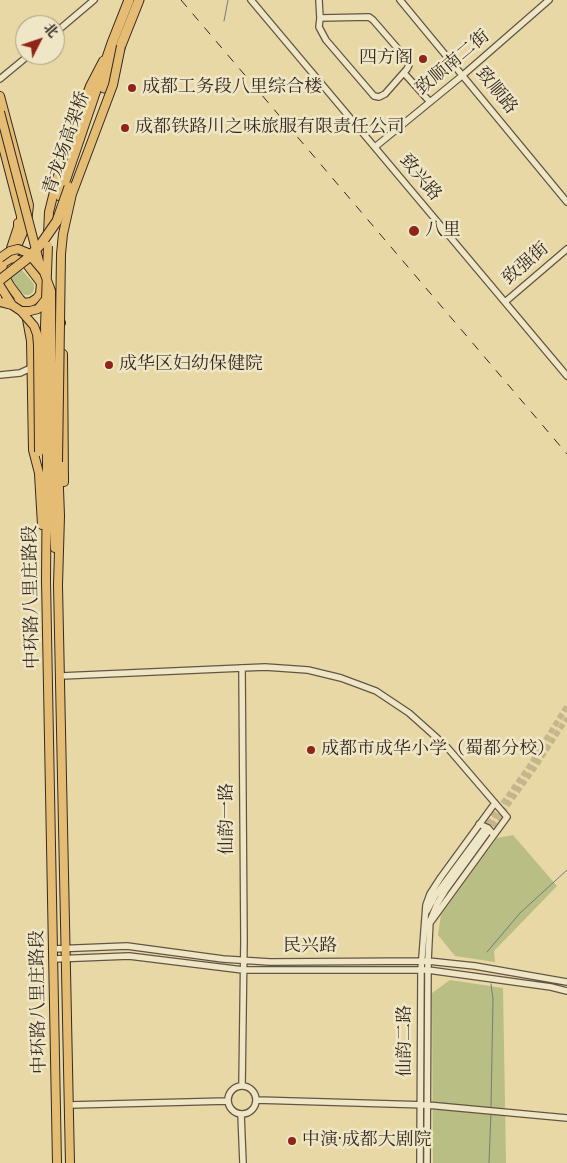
<!DOCTYPE html>
<html>
<head>
<meta charset="utf-8">
<style>
	body { margin:0 }
	#map { position:relative; width:567px; height:1163px; overflow:hidden; background:#e7d8a6; font-family:"IM FELL French Canon","Noto Serif SC",serif }
	canvas { display:block }
	.north { position:absolute; left:15px; top:15px; width:50px; height:50px; box-sizing:border-box; background:#efe6c5; border:1px solid #a59a84; border-radius:50%; rotate:49deg; font-size:14px; font-weight:700; line-height:20px; text-align:center; color:#362923 }
	.north::after { content:''; display:block; margin:auto; width:18px; height:22px; background:#8f2418; clip-path:polygon(50% 0,100% 100%,50% 72%,0 100%) }
</style>
</head>
<body>
<div id="map">
<canvas width="567" height="1163"></canvas>
<div class="north">北</div>
</div>
<script>
const ctx = document.querySelector('canvas').getContext('2d');
ctx.lineJoin = 'round';
function fillPath(path, color) {
  ctx.fillStyle = color;
  ctx.fill(path, 'evenodd');
}
function poly(rows) {
  const path = new Path2D();
  for (const r of rows) {
    if (r.length === 3) {
      path.moveTo(r[0] + r[2], r[1]);
      path.arc(r[0], r[1], r[2], 0, 2 * Math.PI);
      continue;
    }
    path.moveTo(r[0], r[1]);
    for (let i = 2; i < r.length; i += 2) path.lineTo(r[i], r[i + 1]);
  }
  return path;
}
function stroke(path, color, width, dash) {
  ctx.strokeStyle = color;
  ctx.lineWidth = width;
  ctx.lineCap = dash ? 'butt' : 'round';
  ctx.setLineDash(dash || []);
  ctx.stroke(path);
}
function label(font, color, halo, rows, align = 'center') {
  ctx.font = font + ' "IM FELL French Canon","Noto Serif SC",serif';
  ctx.lineWidth = 5;
  ctx.setLineDash([]);
  ctx.textBaseline = 'middle';
  ctx.strokeStyle = halo;
  ctx.fillStyle = color;
  for (const [text, x, y, turn = 0] of rows) {
    ctx.save();
    ctx.translate(x, y);
    ctx.rotate((+turn || 0) * Math.PI / 180);
    ctx.textAlign = isNaN(turn) ? turn : align;
    if (halo) ctx.strokeText(text, 0, 0);
    ctx.fillText(text, 0, 0);
    ctx.restore();
  }
}
fillPath(poly([
	[21,269,34,284,34,288,33,292,29,295,25,295,21,292,11,277,11,274],
	[513,835,557,886,494,951,495,962,455,956,438,935,441,915,497,838],
	[450,980,503,988,506,1163,433,1163,432,993]
]), '#b8be84');
stroke(poly([
	[224,21,228,0],
	[487,952,520,913,567,870],
	[491,1108,493,999,491,984],
	[489,1163,491,1112]
]), '#727f78', 1);
stroke(poly([
	[483,831,529,767,567,706],
	[487,833,533,770,567,718]
]), '#c4b58c', 5.5, [5.5, 3]);
const minor = poly([
	[251,0,567,376],
	[319,0,320,18,319,27,326,40,374,96,379,97,385,94,407,69,409,65,406,58,373,20,369,17,320,18],
	[400,0,567,202],
	[55,33,94,0],
	[404,73,430,102],
	[0,79,29,55],
	[375,147,463,75,549,0],
	[505,302,567,249],
	[0,375,20,373,31,368],
	[61,676,265,667,308,670,341,678,376,691,409,713,446,746,507,817,430,923],
	[479,824,488,828,494,835],
	[427,911,435,896,483,831],
	[53,949,127,946,223,959,270,962,428,961,475,966,567,982],
	[54,959,129,956,243,970,428,970,551,987,567,991],
	[242,1100,14],
	[242,1086,244,940,242,668],
	[256,1100,427,1105,567,1118],
	[69,1105,228,1101],
	[241,1114,243,1163],
	[420,1163,421,970,426,905,430,894,441,877,495,803],
	[427,1163,428,961,430,921,437,904,445,891,487,833]
]);
const major = poly([
	[0,96,29,205,27,223,12,258],
	[0,135,21,216,21,230],
	[48,234,49,212,60,168,90,86,103,61],
	[11,248,18,227,18,223],
	[12,258,25,262,41,283,40,294,37,298,31,302,24,303,20,299,11,287,2,272,3,263,12,258],
	[41,283,61,323],
	[7,303,24,303,31,341,33,450,40,477],
	[63,354,64,482],
	[47,462,46,580,57,1163],
	[52,462,55,548],
	[58,462,60,516,58,585,70,1163],
	[39,474,42,525]
]);
const highway = poly([
	[104,88,139,0],
	[60,196,112,43,129,0]
]);
stroke(minor, '#625544', 8);
stroke(major, '#362923', 10);
stroke(highway, '#362923', 11);
stroke(minor, '#efe6c5', 5.5);
stroke(major, '#e4bc73', 8);
stroke(highway, '#e4bc73', 9);
stroke(poly([
	[181,0,567,454]
]), '#362923', 1, [9, 9]);
const majorBridge = poly([
	[0,112,40,265],
	[0,258,10,251,18,249,28,253,44,272,51,291,52,462],
	[0,286,12,305,21,311,30,311,38,309,46,299],
	[0,302,12,305],
	[21,311,34,326,37,334,38,345,39,452],
	[47,462,45,326,48,246],
	[58,462,61,254,63,234,72,194,113,85,121,46]
]);
const highwayBridge = poly([
	[0,280,28,258,41,244,57,221,69,187]
]);
stroke(majorBridge, '#362923', 10, []);
stroke(highwayBridge, '#362923', 11, []);
stroke(majorBridge, '#e4bc73', 8);
stroke(highwayBridge, '#e4bc73', 9);
for (const [x, y, r, color] of [
	[423,59,5,"#8f2418"],
	[132,88,5,"#8f2418"],
	[125,128,5,"#8f2418"],
	[414,231,6,"#8f2418"],
	[109,365,5,"#8f2418"],
	[311,750,5,"#8f2418"],
	[292,1141,5,"#8f2418"]
]) {
  const dot = new Path2D();
  dot.arc(x, y, r, 0, 2 * Math.PI);
  ctx.fillStyle = color;
  ctx.fill(dot);
  stroke(dot, '#efe6c5', 2);
}
label('18px', '#362923', '#efe6c5', [
	["四方阁",413,59,"right"],
	["成都工务段八里综合楼",142,88],
	["成都铁路川之味旅服有限责任公司",135,128],
	["八里",425,231],
	["成华区妇幼保健院",119,365],
	["成都市成华小学（蜀都分校）",321,750],
	["中演·成都大剧院",302,1141]
], 'left');
label('18px', '#362923', '#efe6c5', [
	["致顺南二街",453,63,-40],
	["致顺路",496,91,51],
	["青龙场高架桥",67,143,-71],
	["致兴路",420,178,50],
	["致强街",526,264,-41],
	["中环路八里庄路段",32,597,-91],
	["仙韵一路",228,819,-90],
	["民兴路",310,947],
	["中环路八里庄路段",39,1002,-91],
	["仙韵二路",406,1041,-90]
]);
</script>
</body>
</html>
